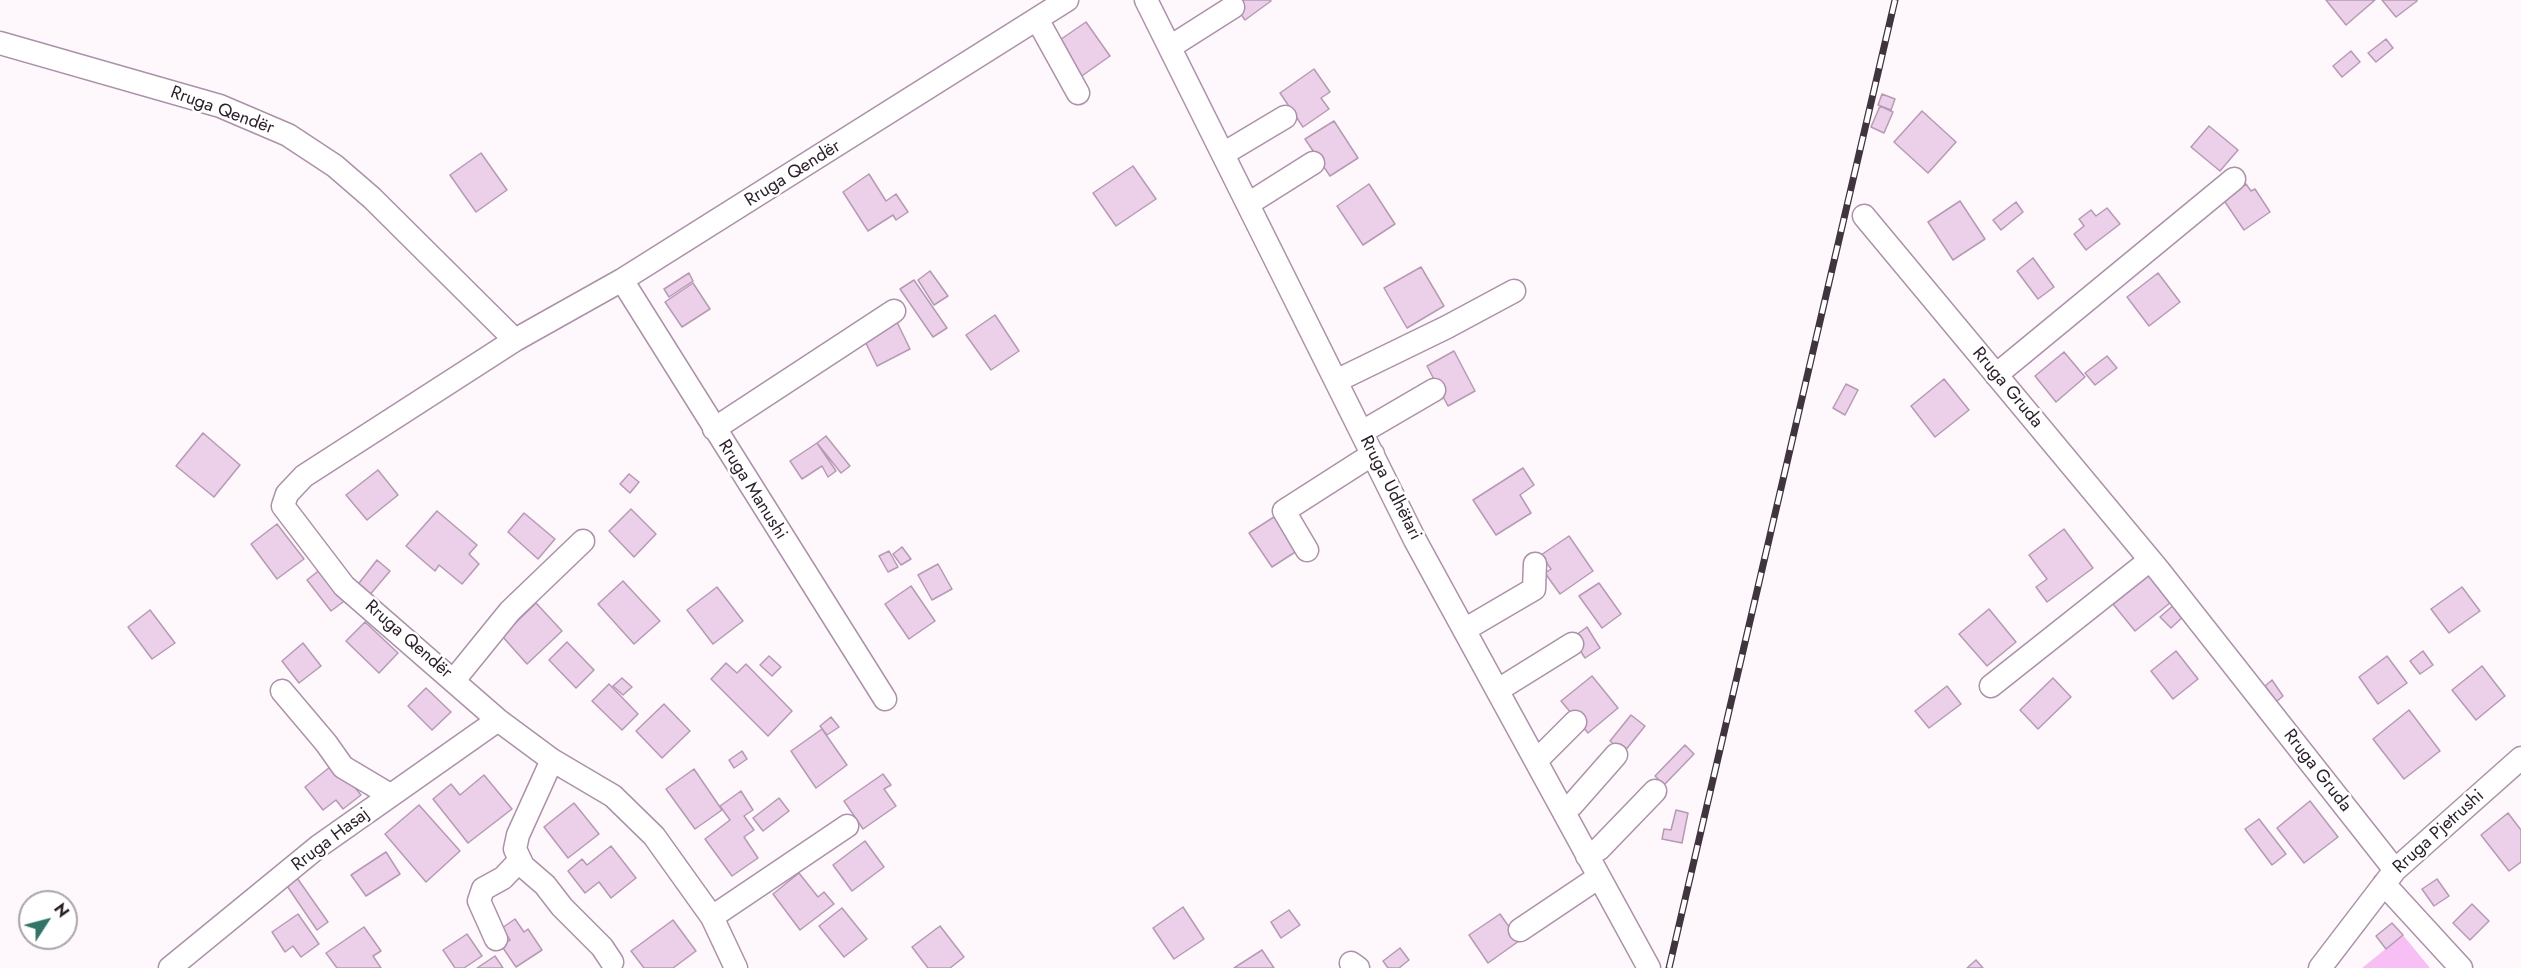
<!DOCTYPE html>
<html>
<head>
<meta charset="utf-8">
<style>
	body { margin:0 }
	#map { position:relative; width:2521px; height:968px; overflow:hidden; background:#fef8fd; font-family:Jost,sans-serif }
	canvas { display:block }
	.north { position:absolute; left:18px; top:890px; width:60px; height:60px; box-sizing:border-box; background:#fff; border:2px solid #aaa5a9; border-radius:50%; rotate:54deg; font-size:16px; font-weight:700; line-height:24px; text-align:center; color:#2a1f29 }
	.north::after { content:''; display:block; margin:auto; width:21px; height:27px; background:#317567; clip-path:polygon(50% 0,100% 100%,50% 72%,0 100%) }
</style>
</head>
<body>
<div id="map">
<canvas width="2521" height="968"></canvas>
<div class="north">N</div>
</div>
<script>
const ctx = document.querySelector('canvas').getContext('2d');
ctx.lineJoin = 'round';
function fillPath(path, color) {
  ctx.fillStyle = color;
  ctx.fill(path, 'evenodd');
}
function poly(rows) {
  const path = new Path2D();
  for (const r of rows) {
    path.moveTo(r[0], r[1]);
    for (let i = 2; i < r.length; i += 2) path.lineTo(r[i], r[i + 1]);
  }
  return path;
}
function stroke(path, color, width, dash) {
  ctx.strokeStyle = color;
  ctx.lineWidth = width;
  ctx.lineCap = dash ? 'butt' : 'round';
  ctx.setLineDash(dash || []);
  ctx.stroke(path);
}
function label(font, color, halo, rows, align = 'center') {
  ctx.font = font + ' Jost,sans-serif';
  ctx.lineWidth = 5;
  ctx.setLineDash([]);
  ctx.textBaseline = 'middle';
  ctx.strokeStyle = halo;
  ctx.fillStyle = color;
  for (const [text, x, y, turn = 0] of rows) {
    ctx.save();
    ctx.translate(x, y);
    ctx.rotate((+turn || 0) * Math.PI / 180);
    ctx.textAlign = isNaN(turn) ? turn : align;
    if (halo) ctx.strokeText(text, 0, 0);
    ctx.fillText(text, 0, 0);
    ctx.restore();
  }
}
fillPath(poly([
	[2403,935,2430,968,2362,968]
]), '#f8bff5');
const building = poly([
	[1231,0,1270,0,1271,1,1245,20,1231,0],
	[2326,0,2375,0,2346,25,2326,0],
	[2382,0,2417,0,2417,1,2396,17,2382,0],
	[1086,22,1110,56,1079,78,1054,44,1086,22],
	[2386,39,2393,48,2376,62,2368,53,2386,39],
	[2351,51,2360,62,2342,77,2333,66,2351,51],
	[1314,69,1330,92,1321,98,1329,109,1303,127,1280,93,1314,69],
	[1882,94,1895,99,1891,110,1878,105,1882,94],
	[1880,106,1893,112,1884,133,1871,127,1880,106],
	[1922,111,1956,142,1928,173,1894,142,1922,111],
	[1334,121,1358,158,1330,176,1305,139,1334,121],
	[2209,126,2238,150,2220,171,2191,147,2209,126],
	[481,153,507,190,476,212,450,175,481,153],
	[1133,166,1156,199,1116,226,1093,193,1133,166],
	[869,174,886,201,896,194,908,212,896,220,893,215,868,231,843,192,869,174],
	[1369,184,1395,224,1363,245,1337,206,1369,184],
	[2246,184,2251,191,2255,189,2270,212,2244,230,2223,199,2246,184],
	[1960,201,1985,239,1953,260,1928,222,1960,201],
	[2016,202,2023,212,2001,230,1993,220,2016,202],
	[2107,208,2120,224,2086,250,2074,234,2084,226,2079,219,2091,210,2096,216,2107,208],
	[2033,258,2054,287,2038,299,2017,271,2033,258],
	[1421,267,1444,306,1407,328,1384,288,1421,267],
	[930,271,948,296,934,305,918,280,930,271],
	[689,273,693,281,669,297,664,289,689,273],
	[2158,273,2180,302,2149,326,2127,297,2158,273],
	[914,280,947,328,933,337,900,289,914,280],
	[693,283,710,309,682,327,665,302,693,283],
	[995,315,1019,351,991,370,966,335,995,315],
	[896,320,910,349,877,366,863,337,896,320],
	[1454,351,1475,391,1448,406,1427,366,1454,351],
	[2064,352,2085,377,2056,402,2035,376,2064,352],
	[2107,356,2117,368,2095,385,2085,373,2107,356],
	[1944,379,1969,410,1935,437,1911,406,1944,379],
	[1846,384,1858,390,1845,415,1833,408,1846,384],
	[203,433,240,465,214,497,176,466,203,433],
	[826,436,850,466,841,473,817,443,826,436],
	[817,443,836,471,828,477,822,466,802,479,790,461,817,443],
	[1523,468,1534,485,1520,495,1531,513,1496,535,1473,500,1523,468],
	[378,470,398,495,367,520,346,495,378,470],
	[629,474,639,482,630,493,620,484,629,474],
	[631,509,656,534,634,557,609,531,631,509],
	[437,511,477,545,469,554,479,564,462,584,439,565,435,571,406,546,437,511],
	[524,513,555,539,538,559,508,532,524,513],
	[1277,515,1300,549,1272,567,1249,533,1277,515],
	[277,524,304,559,277,579,251,544,277,524],
	[2064,529,2093,568,2047,602,2036,587,2047,579,2029,555,2064,529],
	[1569,536,1593,571,1560,594,1545,573,1551,569,1541,555,1569,536],
	[902,547,911,559,901,565,893,554,902,547],
	[889,551,898,567,888,572,879,556,889,551],
	[377,560,390,571,368,597,356,587,377,560],
	[938,564,952,589,932,600,918,575,938,564],
	[322,568,347,599,331,611,307,580,322,568],
	[2149,575,2170,603,2135,631,2113,604,2149,575],
	[623,581,660,621,634,644,598,604,623,581],
	[1599,583,1621,614,1602,628,1579,596,1599,583],
	[911,586,935,621,909,639,885,604,911,586],
	[717,587,743,621,713,644,687,610,717,587],
	[2462,587,2480,611,2449,633,2431,609,2462,587],
	[2177,602,2187,613,2171,628,2160,617,2177,602],
	[536,603,562,631,527,664,502,636,536,603],
	[1989,609,2016,642,1987,666,1959,634,1989,609],
	[150,610,175,643,152,659,128,627,150,610],
	[365,622,398,653,379,673,346,641,365,622],
	[1587,627,1600,648,1585,658,1572,638,1587,627],
	[567,642,594,670,576,688,549,660,567,642],
	[303,643,321,666,299,683,282,661,303,643],
	[2176,651,2198,679,2173,699,2151,671,2176,651],
	[2423,651,2433,665,2420,674,2410,661,2423,651],
	[769,656,781,667,772,676,760,665,769,656],
	[2387,656,2407,683,2378,704,2359,677,2387,656],
	[726,663,737,673,746,664,792,711,768,736,711,679,726,663],
	[2482,666,2505,696,2476,720,2452,690,2482,666],
	[1592,676,1618,708,1588,733,1561,701,1592,676],
	[622,678,632,687,623,695,613,686,622,678],
	[2053,678,2071,697,2038,729,2020,710,2053,678],
	[2272,680,2283,696,2276,702,2265,686,2272,680],
	[609,684,638,714,622,730,592,701,609,684],
	[1947,686,1961,704,1929,728,1915,711,1947,686],
	[426,688,451,712,432,730,408,706,426,688],
	[664,704,690,731,662,758,636,731,664,704],
	[2409,710,2440,751,2404,779,2373,739,2409,710],
	[1631,715,1645,726,1624,752,1610,741,1631,715],
	[831,717,839,727,827,735,820,726,831,717],
	[822,729,847,765,816,788,791,751,822,729],
	[1685,745,1694,754,1664,785,1655,776,1685,745],
	[742,751,747,759,734,768,729,760,742,751],
	[335,763,361,795,343,809,336,800,323,810,305,787,335,763],
	[694,769,722,810,695,829,666,789,694,769],
	[883,774,891,785,884,789,896,806,863,829,844,801,883,774],
	[484,775,512,809,468,843,433,799,451,784,460,795,484,775],
	[741,791,753,810,744,816,754,830,744,837,758,858,732,876,705,839,730,820,720,806,741,791],
	[779,798,789,811,763,831,753,818,779,798],
	[2310,801,2338,837,2304,863,2277,828,2310,801],
	[574,803,599,834,568,858,544,827,574,803],
	[419,805,460,851,426,882,385,834,419,805],
	[1676,810,1688,813,1682,843,1662,839,1664,829,1671,830,1676,810],
	[2508,813,2521,830,2521,862,2509,871,2481,835,2508,813],
	[2259,819,2286,854,2272,865,2245,829,2259,819],
	[865,841,884,867,852,891,833,865,865,841],
	[611,846,636,878,611,898,599,882,585,893,568,871,582,859,587,865,611,846],
	[386,852,400,874,366,896,351,875,386,852],
	[799,873,818,897,824,892,834,904,800,930,773,894,799,873],
	[295,875,328,922,317,930,285,883,295,875],
	[2437,879,2449,896,2434,906,2422,889,2437,879],
	[2472,904,2489,921,2470,940,2453,923,2472,904],
	[1183,907,1204,939,1174,959,1153,928,1183,907],
	[842,908,867,939,844,957,819,926,842,908],
	[1289,910,1300,925,1281,938,1271,922,1289,910],
	[298,914,319,944,301,957,293,946,285,952,272,932,298,914],
	[1500,914,1519,941,1488,963,1469,935,1500,914],
	[515,919,524,932,528,929,542,950,516,967,501,945,510,940,502,928,515,919],
	[673,920,696,951,673,968,644,968,631,951,673,920],
	[2392,923,2403,935,2386,949,2376,936,2392,923],
	[940,926,964,957,950,968,928,968,912,947,940,926],
	[364,927,381,951,373,956,381,968,337,968,326,953,364,927],
	[467,934,482,956,464,968,455,968,443,950,467,934],
	[1400,948,1409,960,1399,968,1388,968,1383,961,1400,948],
	[1262,950,1274,968,1234,968,1262,950],
	[495,956,503,968,477,968,495,956],
	[1976,960,1983,968,1967,968,1976,960]
]);
fillPath(building, '#ecd0ea');
stroke(building, '#b69ab4', 1.5);
const minor = poly([
	[1146,0,1415,540,1649,968],
	[1037,19,1078,93],
	[0,43,220,106,288,135,335,166,372,198,515,340],
	[1170,47,1233,7],
	[1223,154,1285,117],
	[1248,204,1313,163],
	[1864,216,2157,568,2395,870],
	[622,280,885,699],
	[1996,375,2234,179],
	[1336,381,1447,327,1514,291],
	[714,429,894,311],
	[1362,432,1434,390],
	[1307,550,1284,511,1373,454],
	[1464,630,1534,589,1535,564],
	[454,680,510,611,583,541],
	[1991,686,2150,560],
	[1498,690,1572,644],
	[282,691,326,743,343,767,390,795],
	[552,760,518,835,515,849,523,866,545,885,562,907,602,947,612,962],
	[1536,761,1575,722],
	[1563,810,1572,805,1616,755],
	[1587,856,1599,849,1655,791],
	[2384,884,2461,968],
	[712,917,847,826],
	[1520,930,1599,877],
	[496,939,479,901,483,889,503,878,520,860],
	[1351,963,1358,968],
	[170,968,319,846,498,720],
	[736,968,712,917,654,836,613,796,552,760,498,720,344,586,283,506,287,494,304,476,515,340,622,280,1067,0],
	[2320,968,2395,870,2521,758]
]);
stroke(minor, '#ac91aa', 25);
stroke(minor, '#fff', 22);
const rail = poly([
	[1669,968,1895,0]
]);
stroke(rail, '#40353f', 7);
stroke(rail, '#fff', 4.5, [14]);
label('18px', '#2a1f29', '#fff', [
	["Rruga Qendër",222,111,20],
	["Rruga Qendër",793,174,-32],
	["Rruga Gruda",2007,388,50],
	["Rruga Udhëtari",1390,488,63],
	["Rruga Manushi",752,490,58],
	["Rruga Qendër",408,640,41],
	["Rruga Gruda",2317,771,52],
	["Rruga Pjetrushi",2439,832,-42],
	["Rruga Hasaj",331,840,-37]
]);
</script>
</body>
</html>
